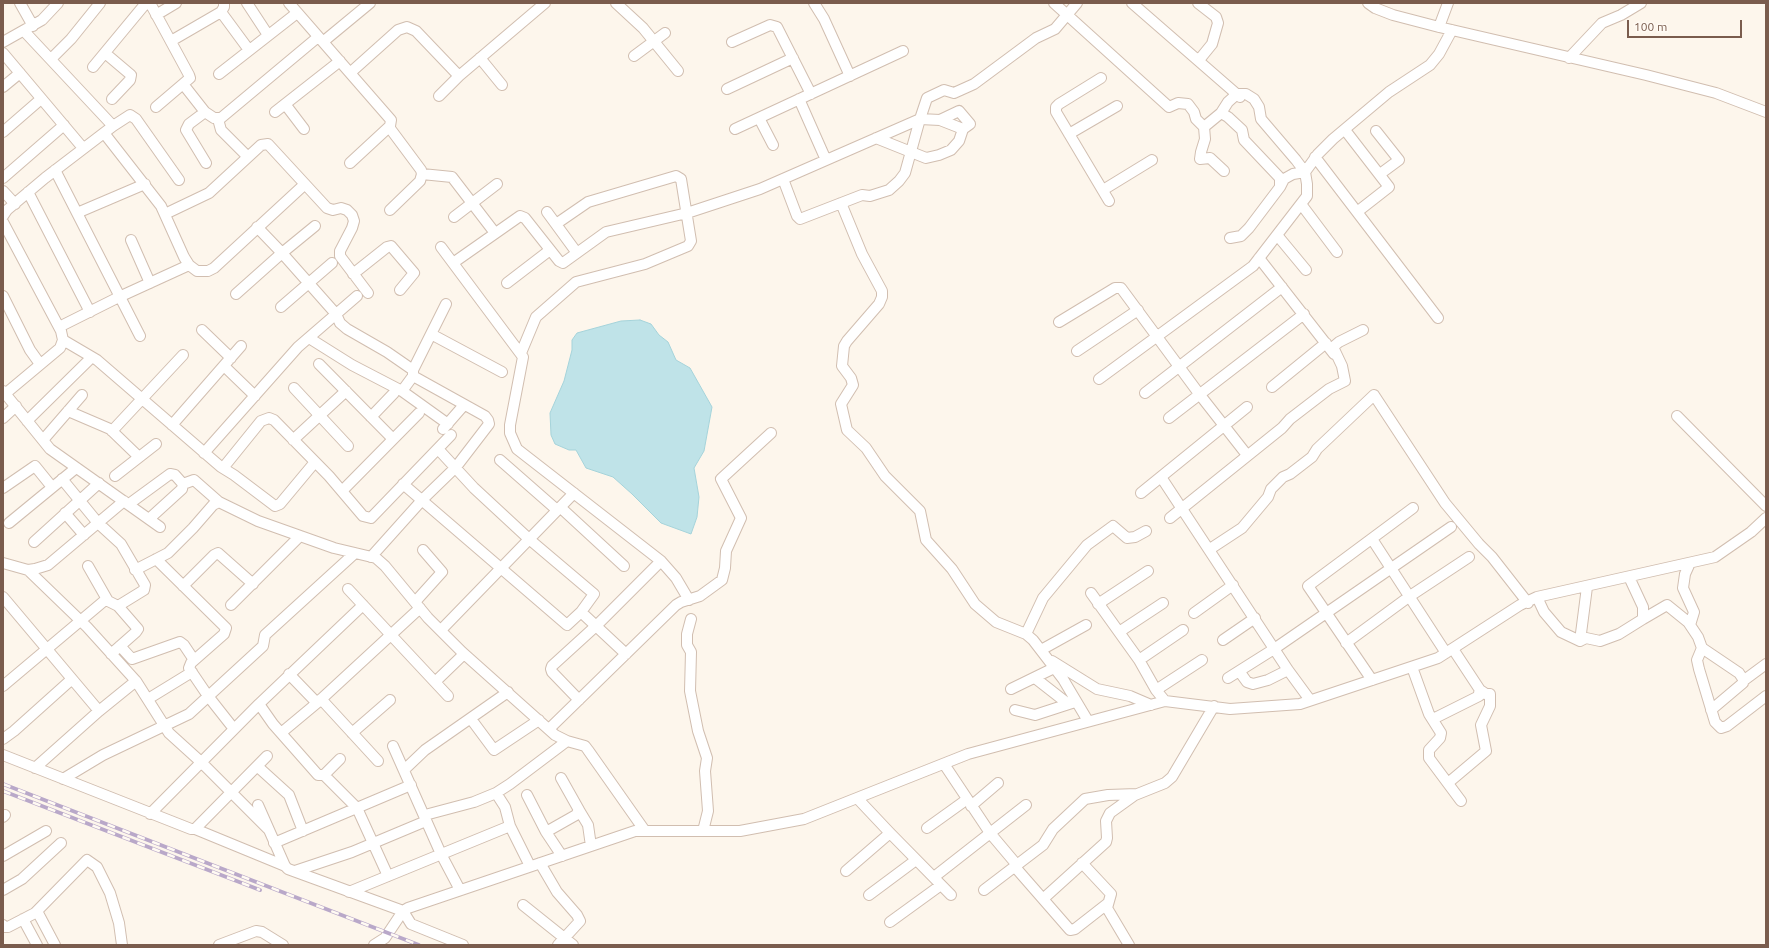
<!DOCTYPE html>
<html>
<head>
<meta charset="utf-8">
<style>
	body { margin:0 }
	#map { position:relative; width:1769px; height:948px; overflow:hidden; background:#fdf6ec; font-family:Ubuntu,sans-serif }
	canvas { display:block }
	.frame { position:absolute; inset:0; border:4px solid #7a5c4d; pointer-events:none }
	.scale { position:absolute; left:1627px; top:20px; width:115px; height:18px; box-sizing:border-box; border:2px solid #7a5c4d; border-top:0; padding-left:5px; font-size:12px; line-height:14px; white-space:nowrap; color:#7a5c4d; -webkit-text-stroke:3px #fffaf3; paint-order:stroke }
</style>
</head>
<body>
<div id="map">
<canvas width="1769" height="948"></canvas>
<div class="frame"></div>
<div class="scale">100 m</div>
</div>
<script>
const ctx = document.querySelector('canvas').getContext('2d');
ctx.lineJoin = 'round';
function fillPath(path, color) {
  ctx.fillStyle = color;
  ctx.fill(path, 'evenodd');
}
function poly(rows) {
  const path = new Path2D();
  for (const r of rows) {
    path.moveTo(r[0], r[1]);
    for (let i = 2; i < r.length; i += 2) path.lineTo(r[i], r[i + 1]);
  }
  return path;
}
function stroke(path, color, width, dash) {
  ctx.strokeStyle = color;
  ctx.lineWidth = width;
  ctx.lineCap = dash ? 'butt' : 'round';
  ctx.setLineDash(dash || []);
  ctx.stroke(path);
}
const water = poly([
	[640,320,651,324,659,335,668,342,676,360,690,368,712,407,704,451,694,468,699,497,697,517,691,534,661,523,632,494,613,477,586,468,576,450,569,450,555,444,551,435,550,413,564,381,572,350,572,340,577,333,621,321,640,320]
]);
fillPath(water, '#bfe3e8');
stroke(water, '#a5d3da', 1);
const minor = poly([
	[20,3,33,26],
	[150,3,189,75,190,78,183,84,205,112,214,118,221,118,318,37],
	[247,3,268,35],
	[289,3,391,120,390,126,350,163],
	[616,3,643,28,678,71],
	[814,3,824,19,850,76],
	[1054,3,1169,107,1178,103,1188,104,1194,112,1196,119,1204,127,1205,139,1201,152,1200,159,1210,158,1224,171],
	[1132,3,1240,97],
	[1198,3,1216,17,1218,23,1212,44,1199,60],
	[1368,3,1375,8,1393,15,1439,27,1646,75,1716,93,1766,112],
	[221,12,249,50],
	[156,15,176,3],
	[1439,27,1448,3],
	[24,31,113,126],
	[171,41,221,12,224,7,224,3],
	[324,41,370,3],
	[3,42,42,20,58,3],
	[732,42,770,25,777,27,811,94],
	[3,53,83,148],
	[105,53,131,75,130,80,112,99],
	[634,56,665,33],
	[480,58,502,85],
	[1569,58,1602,23,1621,15,1641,3],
	[51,59,71,39,100,3],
	[93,67,146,3],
	[350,73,398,30,407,27,416,31,459,76],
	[219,74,297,13],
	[1101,78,1059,104,1056,107,1056,112,1109,201],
	[3,87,20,73],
	[727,89,793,58],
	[439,96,459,76,545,3],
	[799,99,826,160],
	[285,104,304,129],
	[156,107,183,84],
	[205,112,189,124,186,130,206,163],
	[275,112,340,61],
	[1221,113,1228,102,1237,94,1246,94,1254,99,1259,107,1261,119,1296,160,1305,172,1293,174,1284,179,1280,187],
	[759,118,773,145],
	[218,119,221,130,248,157],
	[389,127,421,170,422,174,420,181,390,210],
	[1204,127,1221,113,1228,117,1242,130,1244,140,1280,178,1280,187,1249,228,1241,236,1230,238],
	[735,129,903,51],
	[1345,130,1389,187,1357,212],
	[1376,131,1399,160,1380,174],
	[3,132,41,99],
	[104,133,161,206,184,257,189,265,197,271,208,271,214,268,305,184],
	[1069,134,1117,106],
	[876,138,926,158,939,155,951,150,959,141,963,129],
	[1315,157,1438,318],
	[55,170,140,336],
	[422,174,452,177,495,233],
	[3,178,64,125],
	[783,179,797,216,800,219,862,195,870,196,889,190,899,181,905,173,920,119,940,120,959,111,970,124,963,129,940,120],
	[1103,190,1152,160],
	[3,191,15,204],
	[28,192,90,312],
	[841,203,862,254,882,291,882,297,879,304,847,341,844,346,842,366,851,378,853,385,841,404,847,430,866,448,885,476,920,511,926,540,952,569,975,604,996,622,1026,634,1033,640,1063,679,1088,721],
	[1301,204,1337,252],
	[547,212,577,253],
	[77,213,145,184],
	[165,214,209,193,261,145,268,144,327,208,333,210,341,208,347,210,352,215,354,221,352,228,340,251,340,256,368,293],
	[3,216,7,210,45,178,113,126,130,115,136,119,179,180],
	[454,217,497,184],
	[3,222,61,331,63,340,60,348,5,394],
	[257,227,282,253,336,314,340,323,347,329,387,352,413,370],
	[1277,235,1306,270],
	[131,240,150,283],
	[441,247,523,357,510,425,510,433,517,449,661,561,676,578,689,600],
	[1259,258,1334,354],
	[453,263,520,216,525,218,559,261,563,263,606,232,687,213,760,189,920,119,927,98,944,90,954,93,974,84,1036,38,1055,29,1077,3],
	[353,274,387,247,391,246,414,273,400,290],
	[507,283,550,250],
	[236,294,282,253,315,226],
	[3,296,30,350,40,364],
	[281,307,332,263],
	[1059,322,1115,288,1121,288,1200,395,1247,455],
	[59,327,119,297,189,265],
	[202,330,231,358],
	[431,334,502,372],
	[309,338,352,365,402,391,413,376],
	[63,340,97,360,221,467,234,475,275,506,280,504,315,462],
	[1077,351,1138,310],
	[521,353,536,317,576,282,645,264,688,246,691,241,681,179,676,176,588,202,556,224],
	[319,364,393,439],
	[224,366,255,396],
	[1099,379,1253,266,1307,196,1307,184,1305,172,1318,154,1333,139,1389,92,1430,65,1439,54,1452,30],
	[1272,387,1326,343],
	[294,388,348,446],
	[3,391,50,449,160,527],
	[402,391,448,424],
	[1145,393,1282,287],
	[68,411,110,429,139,457],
	[1677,416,1766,506],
	[371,417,394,393],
	[3,418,16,406],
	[1169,418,1304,314],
	[27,421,92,357],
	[172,425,241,346],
	[443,429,464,405],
	[112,431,183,355],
	[43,440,82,395],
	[293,440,346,391],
	[438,449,474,488,529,539,594,594,581,612],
	[204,453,298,347,357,296],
	[500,460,557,510],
	[223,468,261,421,269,418,274,420,329,476,363,516,371,518,451,435],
	[115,476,156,444],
	[1161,477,1288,670,1310,700],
	[62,479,98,523,121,544,145,585,144,590,118,606],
	[183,484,194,480,219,502],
	[403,484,567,625,581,612,626,654],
	[3,488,35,466,52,487],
	[342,491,419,413],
	[1141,493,1247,407],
	[129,504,170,474,175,475,183,484,182,489,149,519],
	[560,507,624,566],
	[65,513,84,535],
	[1170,518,1282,428,1290,419,1329,389,1345,381,1342,366,1333,347,1339,342,1363,330],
	[9,523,76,468],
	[1372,539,1446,653],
	[34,542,99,483],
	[1210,549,1242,528,1268,497,1271,489,1283,477,1290,474,1312,457,1317,449,1374,395,1445,503,1479,544,1492,557,1528,603],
	[371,557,423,499,456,467,489,424,488,420,485,416,413,376,413,370,446,304],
	[156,559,226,628,224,634,191,663,189,668,208,696,234,729],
	[3,563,28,570,35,569,48,565,124,501],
	[1690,563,1685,574,1683,588,1694,612,1690,625],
	[88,566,108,601],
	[28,570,87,627,136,681,169,733,201,762,268,829],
	[135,570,168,553,193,528,213,505,219,502,258,521,334,548,376,558,385,566,428,618,462,652,555,735,567,741,585,746,588,750,645,831],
	[1629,577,1643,607,1643,619,1667,605,1688,622,1698,637,1702,648,1697,660,1699,669,1715,722,1721,728,1727,726,1766,696],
	[183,586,214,555,218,553,253,584],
	[348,589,448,696],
	[1091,593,1139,660,1156,690,1165,701],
	[3,597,99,711],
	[1537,597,1544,612,1561,632,1580,641,1586,638,1600,641,1619,634,1643,619],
	[415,602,442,572,423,550],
	[1098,604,1148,571],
	[231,605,300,536],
	[1194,613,1233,585],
	[691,619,687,634,687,645,691,652,690,691,698,731,707,758,705,771,708,811,703,831],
	[441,630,574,493],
	[1119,632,1163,603],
	[1026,634,1043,598,1087,545,1113,526,1127,538,1135,537,1146,531],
	[1223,640,1255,618],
	[1580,641,1587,587],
	[1346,643,1410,596,1469,557],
	[120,646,132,659,180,642,184,645,194,660],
	[1702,648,1739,673,1743,679,1743,683,1711,710],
	[1041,650,1086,625],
	[1139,660,1183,630],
	[1052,661,1097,689,1130,696,1151,705],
	[1412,667,1429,714,1441,733,1440,738,1429,750,1429,758,1461,801],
	[1239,671,1247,682,1253,684,1268,680,1288,670],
	[289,674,317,703],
	[1035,678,1067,703],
	[1228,678,1274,649,1451,527],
	[1372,680,1308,586,1413,508],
	[1743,681,1766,664],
	[435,682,464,654],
	[3,686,104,601,108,601,118,606,138,629,136,632,111,654],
	[1011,689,1054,668],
	[1156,690,1202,660],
	[148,699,192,672],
	[321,699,378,761],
	[579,700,552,672,551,669,552,666,597,625,661,561],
	[259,704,273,724,318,775,324,775,340,759],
	[1015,710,1035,715,1075,702],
	[471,719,494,750,539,720],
	[1433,719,1479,696,1479,693,1486,694,1480,690,1453,649],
	[549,729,676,605,681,602,700,596,722,580,725,568,726,551,741,518,721,479,771,433],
	[281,733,317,703,420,608],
	[352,733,390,700],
	[3,739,14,731,72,679],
	[393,746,441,854,460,890],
	[3,755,191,829,195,829,267,756],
	[944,764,990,833,1017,865],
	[257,766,289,795,303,831],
	[35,768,99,711,136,681],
	[404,770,425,750,508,692],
	[324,775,357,808,388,876],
	[63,779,103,755,189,714,263,646,265,635,355,553],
	[1448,783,1486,751,1481,725,1490,706,1490,694,1486,694],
	[496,793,505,807,510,826,530,866],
	[527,795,546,832,562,856],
	[857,798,890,833,951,895],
	[258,805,285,866,288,869,403,911,411,924,463,945],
	[971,806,998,783],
	[579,810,588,825,591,846],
	[150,814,259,704,363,605],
	[425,815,474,802,496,793,510,784,567,741],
	[3,817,5,815],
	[927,828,966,800],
	[195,829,285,866],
	[546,832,576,815,579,810,561,778],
	[274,843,411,785],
	[3,856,46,831],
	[540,863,557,892,577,915,580,921,558,945],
	[1082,863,1111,894,1107,908,1129,945],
	[1015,867,1070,930,1075,929,1107,904],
	[295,871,352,852,426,821],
	[846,871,890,833],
	[934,877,1026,805],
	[3,890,22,879,61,843],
	[984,890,1043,845,1053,829,1085,799,1108,795,1137,794],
	[349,892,510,826],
	[869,895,916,860],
	[1043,899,1106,842,1107,838,1106,821,1110,813,1135,795,1165,783,1172,777,1214,706],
	[523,905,573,945],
	[37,911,55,945],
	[23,919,37,945],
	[890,922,941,885],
	[3,925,4,927,8,927,35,913,87,860,97,867,110,893,119,923,122,945],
	[219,945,256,931,262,932,283,945],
	[374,945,385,938,403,911,408,908,635,831,740,831,804,819,968,754,1165,701,1230,709,1300,704,1438,658,1520,605,1537,597,1715,557,1751,532,1766,518]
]);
stroke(minor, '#d1beb0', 12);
stroke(minor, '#fff', 10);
const rail = poly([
	[3,784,419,945],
	[3,791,260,890]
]);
stroke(rail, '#b9a8c9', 4);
stroke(rail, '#fffaf3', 2.5, [8]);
</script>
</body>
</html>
